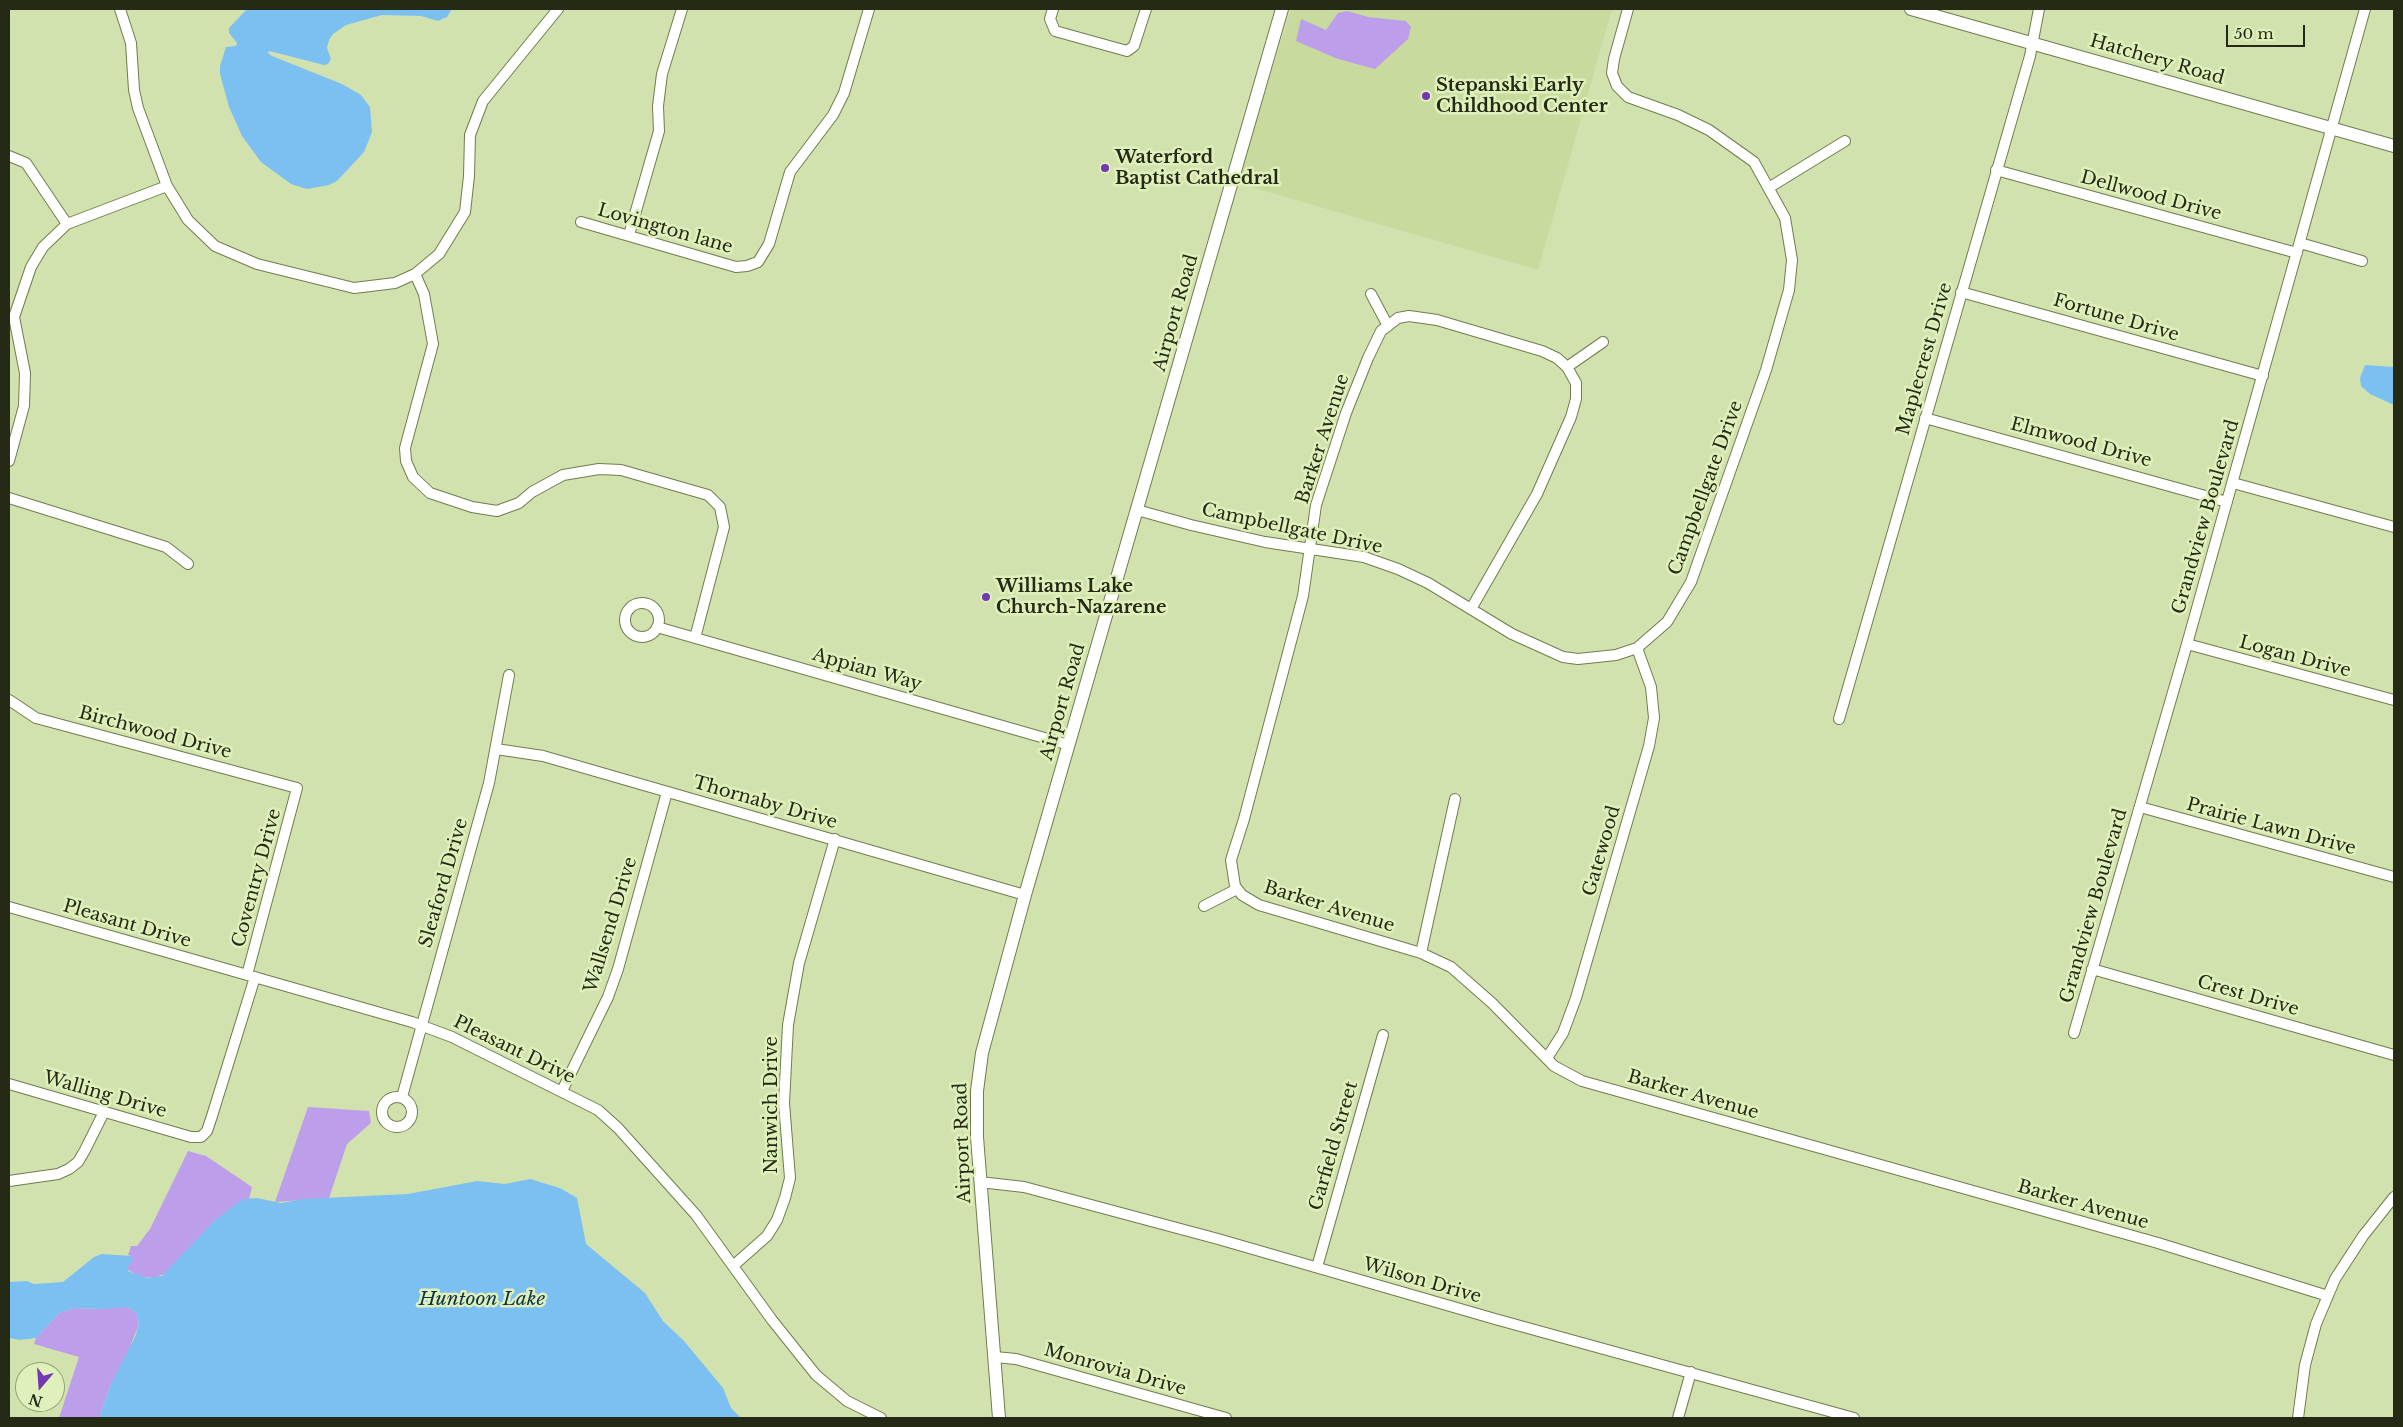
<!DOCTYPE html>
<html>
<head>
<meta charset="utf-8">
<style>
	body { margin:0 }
	#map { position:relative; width:2403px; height:1427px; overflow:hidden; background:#d2e2ae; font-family:"Libre Baskerville",serif }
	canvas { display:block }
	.frame { position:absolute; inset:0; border:10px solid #242a15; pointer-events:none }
	.north { position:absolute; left:15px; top:1362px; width:50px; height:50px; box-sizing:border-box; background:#dff0bb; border:1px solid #94a179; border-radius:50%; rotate:198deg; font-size:14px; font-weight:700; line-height:20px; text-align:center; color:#242a15 }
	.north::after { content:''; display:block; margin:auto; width:18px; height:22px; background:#7138af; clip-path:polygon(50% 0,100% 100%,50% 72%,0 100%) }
	.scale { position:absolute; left:2226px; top:25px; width:79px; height:22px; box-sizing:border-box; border:2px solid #242a15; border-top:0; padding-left:6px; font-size:15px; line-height:18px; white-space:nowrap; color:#242a15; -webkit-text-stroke:4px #dff0bb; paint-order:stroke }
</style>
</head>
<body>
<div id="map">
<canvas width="2403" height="1427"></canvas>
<div class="frame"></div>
<div class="north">N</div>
<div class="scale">50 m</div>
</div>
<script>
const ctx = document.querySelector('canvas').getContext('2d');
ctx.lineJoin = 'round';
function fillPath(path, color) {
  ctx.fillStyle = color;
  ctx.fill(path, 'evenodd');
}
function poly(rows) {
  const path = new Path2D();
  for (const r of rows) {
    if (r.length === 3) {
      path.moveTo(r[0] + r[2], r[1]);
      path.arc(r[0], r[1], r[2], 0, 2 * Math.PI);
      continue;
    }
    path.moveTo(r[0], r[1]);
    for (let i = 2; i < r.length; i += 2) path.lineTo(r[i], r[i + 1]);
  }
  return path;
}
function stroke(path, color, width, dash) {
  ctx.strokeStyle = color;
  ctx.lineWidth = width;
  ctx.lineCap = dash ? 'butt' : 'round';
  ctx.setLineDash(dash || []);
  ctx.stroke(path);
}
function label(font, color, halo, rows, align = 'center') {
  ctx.font = font + ' "Libre Baskerville",serif';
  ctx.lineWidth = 5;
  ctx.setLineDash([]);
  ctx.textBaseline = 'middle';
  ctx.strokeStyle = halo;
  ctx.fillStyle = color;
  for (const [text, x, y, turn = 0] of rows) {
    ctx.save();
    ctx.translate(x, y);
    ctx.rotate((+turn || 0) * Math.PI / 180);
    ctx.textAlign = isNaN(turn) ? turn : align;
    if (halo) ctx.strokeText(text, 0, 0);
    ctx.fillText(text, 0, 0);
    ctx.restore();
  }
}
fillPath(poly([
	[1291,9,1612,9,1538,270,1237,183]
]), '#c8da9e');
fillPath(poly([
	[1347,11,1368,17,1406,21,1411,27,1408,39,1375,69,1338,59,1296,41,1301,19,1326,30,1338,13],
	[308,1107,369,1111,371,1123,347,1144,329,1198,275,1202],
	[188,1151,206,1156,252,1187,249,1199,243,1200,215,1220,168,1272,155,1278,142,1277,126,1269,131,1256,128,1255,131,1246,137,1246,150,1229],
	[113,1307,128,1307,137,1314,139,1324,123,1365,111,1384,99,1418,59,1418,79,1357,34,1344,36,1338,59,1313,75,1308,99,1309]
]), '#bc9eeb');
fillPath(poly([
	[247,9,452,9,447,17,438,21,421,16,382,15,346,25,333,34,329,40,327,48,331,59,328,64,324,65,269,51,268,53,272,56,342,84,361,95,370,107,372,132,364,152,337,181,329,185,307,189,291,184,261,162,242,136,229,107,220,74,220,66,226,47,236,46,237,43,229,33,229,28],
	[2365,365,2394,367,2394,405,2370,394,2361,386,2360,378],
	[530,1179,560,1188,577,1198,586,1244,645,1293,663,1321,684,1341,723,1388,731,1408,741,1418,99,1418,111,1384,135,1337,139,1324,137,1314,128,1307,99,1309,75,1308,59,1313,36,1338,20,1340,9,1338,9,1282,27,1281,34,1284,63,1282,94,1257,102,1254,131,1256,132,1263,127,1267,128,1271,148,1278,162,1276,215,1220,243,1199,257,1198,281,1203,303,1199,408,1194,477,1181,505,1184]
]), '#7cc0f2');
const minor = poly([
	[120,9,131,43,134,90,138,108,167,186,188,220,215,246,257,264,354,288,395,283,415,274,439,254,465,212,469,176,470,135,483,101,558,9],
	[1053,9,1050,19,1055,31,1127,51,1134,46,1146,9],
	[9,156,26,163,67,224],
	[1996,170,2297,253],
	[1770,187,1845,141],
	[581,222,736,267,747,266,758,262,769,244,790,172,833,115,844,93,869,9],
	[629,235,659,131,658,106,662,74,682,9],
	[2300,243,2362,261],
	[415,274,424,294,433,344,405,448,406,461,413,477,430,493,472,507,497,511,519,503,532,492,563,475,599,469,621,470,708,495,720,507,724,527,695,638],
	[1961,292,2263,376],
	[1371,294,1388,326],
	[1567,367,1603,342],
	[1925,418,2227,502],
	[9,461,24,406,25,373,14,317,31,267,43,247,67,224,167,186],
	[2233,483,2394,527],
	[9,498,166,547,188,564],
	[1137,510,1191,525,1265,542,1364,557,1398,569,1428,583,1512,634,1563,657,1578,659,1616,655,1637,648,1667,622,1691,582,1766,370,1789,290,1792,260,1785,218,1754,162,1709,130,1678,115,1628,97,1617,86,1612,73,1614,59,1628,9],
	[642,620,17],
	[1471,609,1537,494,1571,417,1576,399,1576,383,1567,367,1557,358,1542,351,1437,320,1409,316,1398,318,1381,331,1368,358,1346,413,1316,505,1303,596,1244,819,1231,860,1235,886,1242,895,1259,905,1421,953,1451,967,1492,1003,1554,1066,1582,1081,2158,1243,2328,1296],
	[657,627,1069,745],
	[2187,644,2394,700],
	[9,700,36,718,297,788,247,975],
	[1839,719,2030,56,2039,9],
	[496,749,543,756,1025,895],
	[2140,807,2394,877],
	[1204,906,1237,889],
	[9,907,412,1022,452,1037,598,1110,618,1128,696,1215,772,1320,816,1375,847,1401,881,1418],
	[1421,953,1455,799],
	[2092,969,2394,1055],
	[2074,1033,2187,644,2365,9],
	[1547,1058,1563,1033,1576,998,1649,746,1654,718,1651,687,1637,648],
	[9,1084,191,1137,201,1137,207,1131,212,1116,255,977],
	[562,1091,608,997,618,969,667,792],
	[402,1097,489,783,509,675],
	[397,1112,15],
	[9,1181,58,1174,69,1169,78,1162,85,1150,104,1112],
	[980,1182,1024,1187,1218,1239,1495,1319,1854,1418],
	[733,1266,767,1236,777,1220,785,1198,790,1178,784,1103,788,1025,799,963,835,839],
	[1317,1267,1383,1035],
	[995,1357,1016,1359,1226,1418],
	[1678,1418,1691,1372],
	[2298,1418,2305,1365,2316,1324,2335,1279,2363,1236,2394,1197]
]);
const tertiary = poly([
	[1911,9,2394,146],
	[999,1418,977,1137,977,1091,982,1053,1025,895,1282,9]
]);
stroke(minor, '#6f7d4d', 12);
stroke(tertiary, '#6f7d4d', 14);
stroke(minor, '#fff', 10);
stroke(tertiary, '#fff', 12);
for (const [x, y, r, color] of [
	[1426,96,5,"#7138af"],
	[1105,168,5,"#7138af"],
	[986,597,5,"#7138af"]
]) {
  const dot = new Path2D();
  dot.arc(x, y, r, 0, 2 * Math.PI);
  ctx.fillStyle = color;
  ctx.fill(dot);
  stroke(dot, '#dff0bb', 2);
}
label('18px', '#242a15', '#dff0bb', [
	["Hatchery Road",2157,60,16],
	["Dellwood Drive",2151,196,15],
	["Lovington lane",665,229,16],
	["Airport Road",1176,313,-74],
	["Fortune Drive",2116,318,16],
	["Maplecrest Drive",1925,359,-74],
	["Barker Avenue",1323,439,-72],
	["Elmwood Drive",2081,443,15],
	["Campbellgate Drive",1706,488,-70],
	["Grandview Boulevard",2206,517,-74],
	["Campbellgate Drive",1292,529,12],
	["Logan Drive",2295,657,15],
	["Appian Way",867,670,16],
	["Airport Road",1063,702,-74],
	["Birchwood Drive",155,733,15],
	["Thornaby Drive",765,803,16],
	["Prairie Lawn Drive",2271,827,15],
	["Gatewood",1602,851,-74],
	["Coventry Drive",257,878,-75],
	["Sleaford Drive",444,883,-74],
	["Grandview Boulevard",2094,906,-74],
	["Barker Avenue",1329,907,17],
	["Pleasant Drive",127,924,16],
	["Wallsend Drive",611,925,-73],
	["Crest Drive",2248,996,16],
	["Pleasant Drive",514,1050,26],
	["Walling Drive",105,1095,16],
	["Barker Avenue",1693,1095,16],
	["Nanwich Drive",772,1105,-90],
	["Airport Road",963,1143,-92],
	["Garfield Street",1334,1146,-74],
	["Barker Avenue",2083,1205,16],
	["Wilson Drive",1422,1281,16],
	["Monrovia Drive",1115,1370,16]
]);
label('bold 18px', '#242a15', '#dff0bb', [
	["Stepanski Early",1436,86],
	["Childhood Center",1436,107],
	["Waterford",1115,158],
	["Baptist Cathedral",1115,179],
	["Williams Lake",996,587],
	["Church-Nazarene",996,608]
], 'left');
label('italic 19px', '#0e344d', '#dff0bb', [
	["Huntoon Lake",482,1300]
]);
</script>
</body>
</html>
